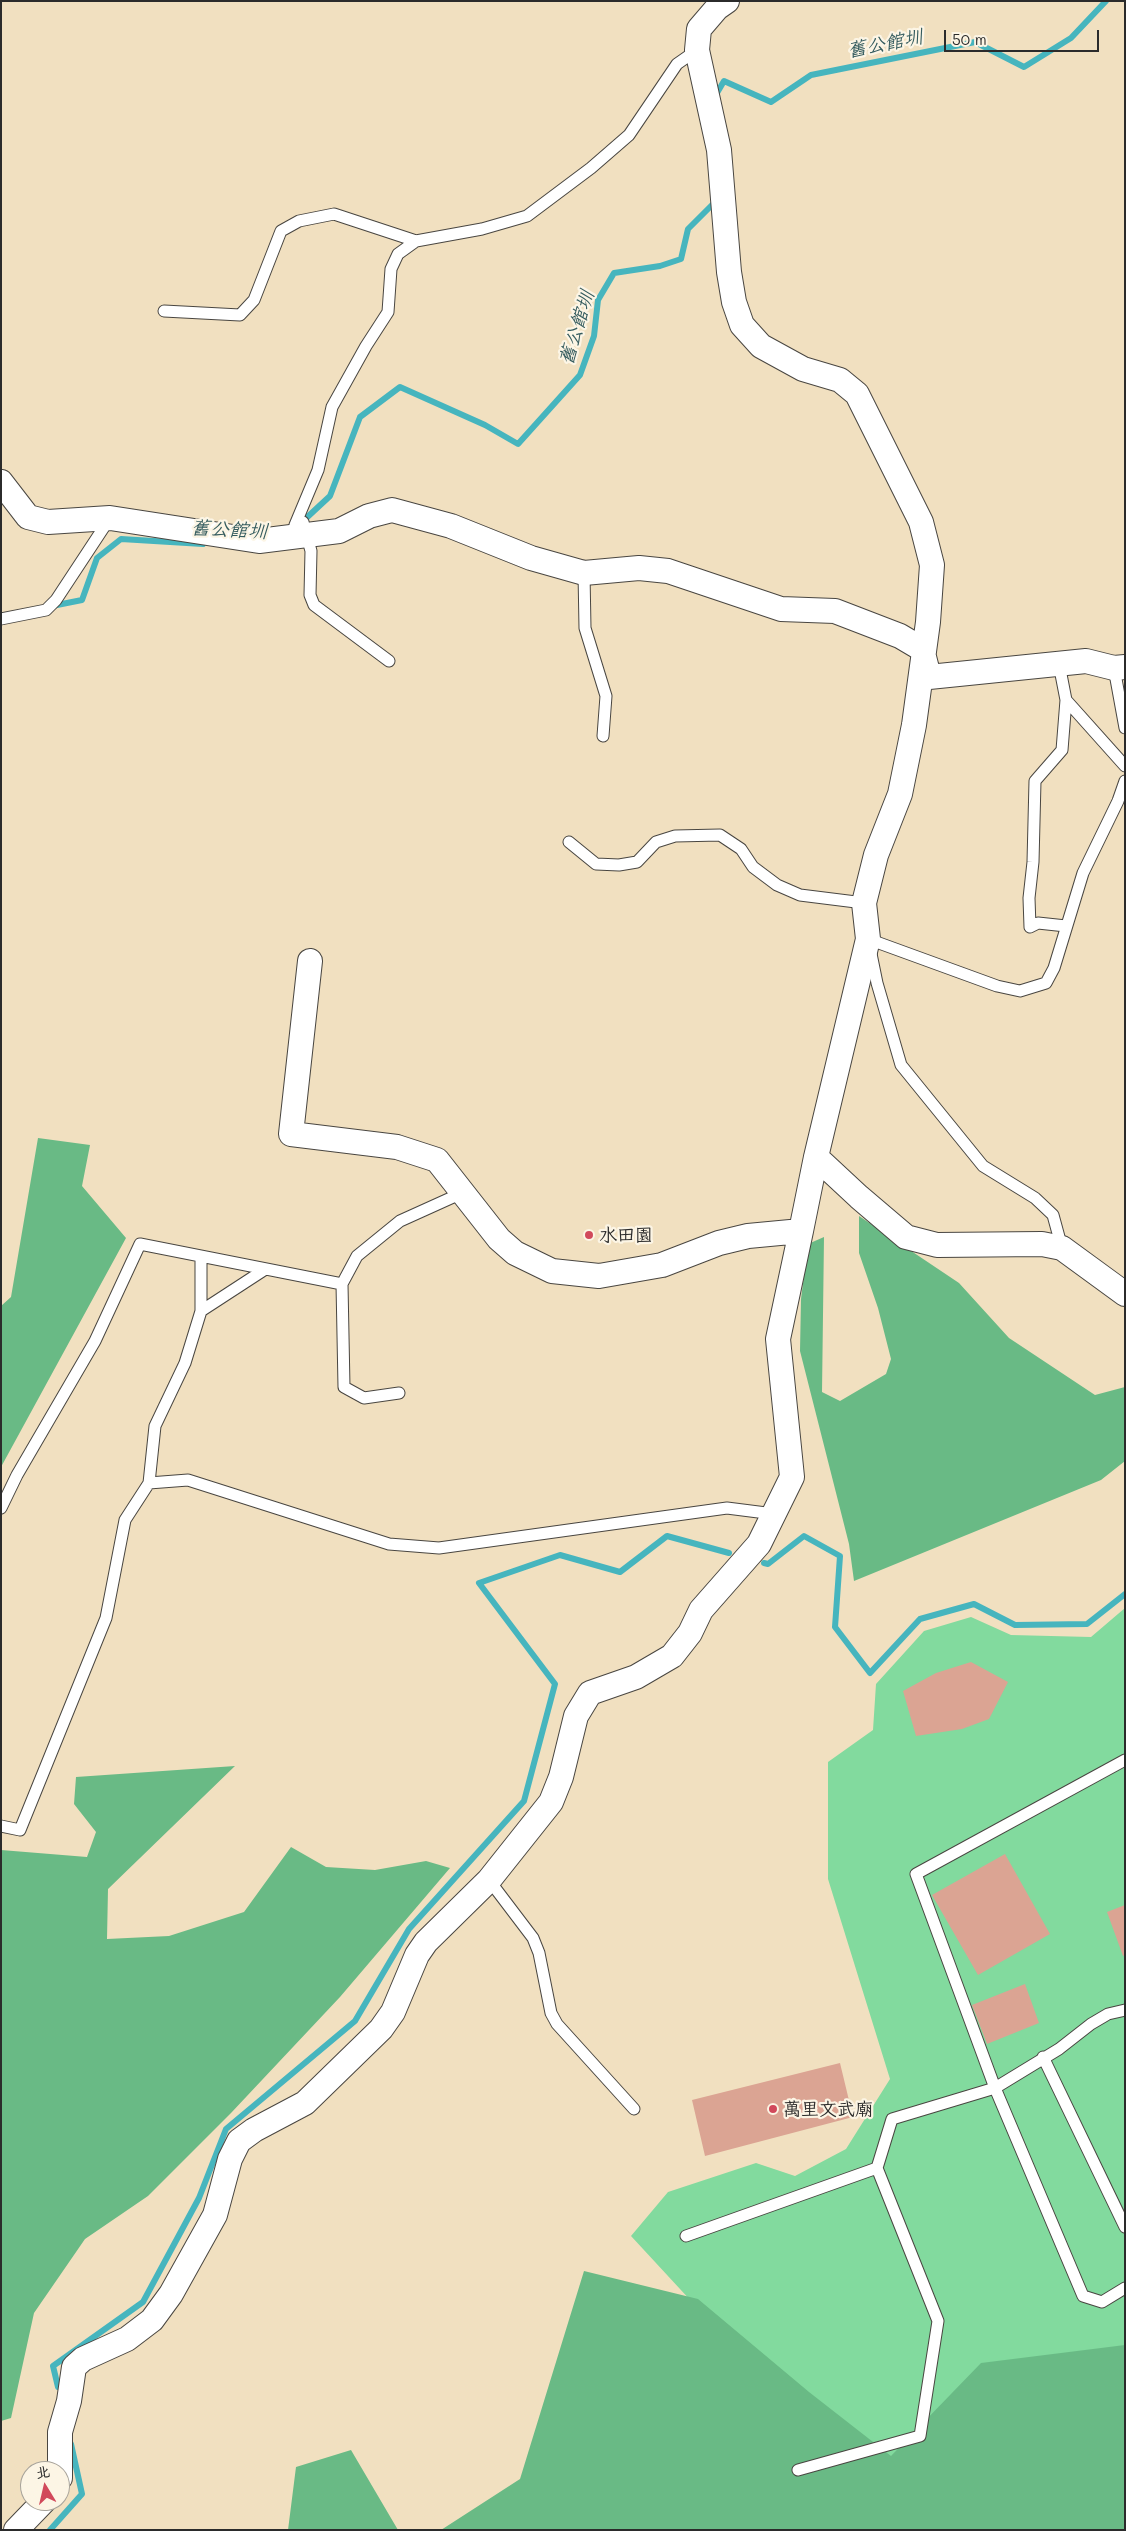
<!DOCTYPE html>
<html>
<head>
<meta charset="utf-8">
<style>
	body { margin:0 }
	#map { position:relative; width:1126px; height:2531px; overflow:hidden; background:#f1e0c0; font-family:Mali,"LXGW WenKai TC",sans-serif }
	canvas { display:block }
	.frame { position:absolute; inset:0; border:2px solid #2b2b2b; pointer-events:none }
	.north { position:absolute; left:20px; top:2461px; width:50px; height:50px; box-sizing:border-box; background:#fcf5e5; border:1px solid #a8a49b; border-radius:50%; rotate:351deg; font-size:14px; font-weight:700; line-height:20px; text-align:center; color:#2b2b2b }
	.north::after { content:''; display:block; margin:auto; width:18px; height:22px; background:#d1495b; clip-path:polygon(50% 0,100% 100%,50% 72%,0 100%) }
	.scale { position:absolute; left:944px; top:30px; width:155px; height:22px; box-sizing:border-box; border:2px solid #2b2b2b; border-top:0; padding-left:6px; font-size:15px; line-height:18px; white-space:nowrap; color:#2b2b2b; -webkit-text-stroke:4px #fcf5e5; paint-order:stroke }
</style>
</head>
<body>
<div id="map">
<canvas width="1126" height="2531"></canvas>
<div class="frame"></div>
<div class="north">北</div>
<div class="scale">50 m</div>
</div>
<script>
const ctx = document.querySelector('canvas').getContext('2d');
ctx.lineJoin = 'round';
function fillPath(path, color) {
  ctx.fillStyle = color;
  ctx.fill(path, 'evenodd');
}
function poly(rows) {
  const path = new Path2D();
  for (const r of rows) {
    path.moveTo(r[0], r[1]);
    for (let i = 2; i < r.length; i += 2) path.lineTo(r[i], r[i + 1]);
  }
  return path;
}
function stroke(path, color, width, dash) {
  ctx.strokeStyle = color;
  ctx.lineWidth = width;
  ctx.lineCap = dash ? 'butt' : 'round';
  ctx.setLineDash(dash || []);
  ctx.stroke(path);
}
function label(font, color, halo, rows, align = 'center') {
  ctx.font = font + ' Mali,"LXGW WenKai TC",sans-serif';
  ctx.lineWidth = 4.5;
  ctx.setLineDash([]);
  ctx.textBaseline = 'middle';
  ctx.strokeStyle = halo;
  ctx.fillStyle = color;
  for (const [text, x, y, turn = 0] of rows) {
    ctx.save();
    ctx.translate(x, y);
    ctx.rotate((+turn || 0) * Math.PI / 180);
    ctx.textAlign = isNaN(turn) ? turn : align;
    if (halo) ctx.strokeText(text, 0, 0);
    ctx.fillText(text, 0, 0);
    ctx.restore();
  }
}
fillPath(poly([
	[1125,1608,1125,2507,781,2530,741,2355,631,2236,668,2192,756,2163,795,2176,846,2149,890,2079,828,1879,828,1762,873,1730,876,1684,924,1631,971,1617,1011,1635,1091,1637]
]), '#82da9e');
fillPath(poly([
	[38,1138,90,1145,82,1186,126,1238,1,1467,1,1306,11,1297],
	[859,1216,959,1283,1009,1338,1095,1395,1125,1387,1125,1461,1101,1480,854,1581,849,1544,800,1351,801,1299,808,1244,824,1237,822,1392,840,1401,886,1374,891,1359,878,1308,859,1253],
	[235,1766,108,1889,107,1939,169,1936,244,1912,291,1847,326,1867,375,1870,426,1861,450,1868,340,1997,231,2113,148,2196,85,2239,34,2313,11,2418,1,2421,1,1850,87,1857,96,1832,74,1804,76,1777],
	[584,2271,698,2299,809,2392,891,2456,981,2363,1125,2345,1125,2530,441,2530,520,2479],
	[351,2450,398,2530,288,2530,296,2467]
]), '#69ba85');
stroke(poly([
	[714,98,724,81,771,102,811,75,975,42,1024,67,1071,38,1106,1],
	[302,522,330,496,360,417,400,387,485,425,518,444,580,375,594,336,598,300,614,273,660,266,681,259,688,229,716,201],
	[52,606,82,600,97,558,121,539,203,544],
	[764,1563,768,1564,804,1536,840,1556,835,1627,870,1673,920,1619,974,1604,1015,1625,1087,1624,1125,1594],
	[58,2387,53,2366,143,2302,199,2198,226,2129,355,2021,409,1929,524,1801,555,1684,479,1583,560,1555,620,1572,667,1536,729,1553],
	[50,2530,82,2494,71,2444]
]), '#46b5be', 6);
fillPath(poly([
	[971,1662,1008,1682,989,1719,962,1729,916,1736,903,1691,936,1673],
	[1005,1854,1050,1934,978,1975,932,1895],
	[1125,1905,1125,1955,1123,1956,1107,1912],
	[1025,1984,1039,2023,987,2044,972,2005],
	[840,2063,853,2117,705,2156,692,2100]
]), '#dba493');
const lane = poly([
	[164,311,240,315,254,300,281,231,299,221,334,214,416,241],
	[584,573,585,628,606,696,603,736],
	[1,619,46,610,56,600,110,518],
	[389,661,314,605,310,595,311,551,303,522,295,525,318,470,332,407,366,346,388,312,391,269,398,254,416,241,482,229,527,216,591,168,629,135,677,64,697,50],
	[1059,664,1066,700,1125,766],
	[1114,668,1125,728],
	[569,842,596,864,619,865,637,862,656,842,675,836,720,835,741,849,753,867,777,885,800,895,864,903],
	[1066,926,1038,923,1030,927,1029,898,1033,862,1035,781,1062,750,1066,700],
	[1062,1248,1053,1215,1035,1198,983,1166,901,1065,877,983,868,939,997,986,1020,991,1046,983,1054,968,1083,873,1118,801,1125,781],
	[342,1284,344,1387,364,1398,399,1393],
	[201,1311,264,1270],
	[149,1483,155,1426,185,1363,201,1311,201,1257],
	[1,1508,17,1475,95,1341,140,1244,342,1284,357,1256,400,1221,462,1193],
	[1,1826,20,1830,106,1618,125,1520,149,1483,188,1480,389,1544,439,1548,727,1508,774,1514],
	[489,1880,533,1938,539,1953,551,2013,557,2024,634,2109],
	[1125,2010,1108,2014,1091,2024,1059,2049,995,2088,1083,2296,1102,2302,1125,2288],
	[1043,2057,1125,2227],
	[686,2236,877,2168],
	[798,2470,920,2436,938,2321,877,2168,892,2119,995,2088,916,1874,1125,1760]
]);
const street = poly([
	[1,482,28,517,48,522,110,518,259,541,339,531,369,516,392,510,451,526,531,558,584,573,639,568,668,571,781,609,835,611,900,636,922,649,929,677,1086,661,1114,668,1125,667],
	[310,961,291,1134,397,1147,437,1160,499,1239,515,1253,552,1271,599,1276,662,1265,719,1243,748,1236,801,1231,816,1157,868,939,864,903,876,855,900,794,914,725,928,622,932,565,921,522,857,394,840,380,803,369,761,346,742,325,734,302,729,272,719,150,697,50,699,29,717,8,727,1],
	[816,1157,859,1197,906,1237,937,1245,1042,1244,1062,1248,1125,1294],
	[60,2478,60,2432,69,2401,74,2367,83,2359,127,2339,152,2320,171,2294,215,2215,230,2159,239,2141,254,2130,305,2103,381,2029,393,2012,417,1955,426,1942,489,1880,551,1802,561,1777,576,1716,590,1693,636,1677,672,1656,690,1633,701,1610,759,1544,792,1477,778,1339,801,1231],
	[16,2530,44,2501]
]);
stroke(lane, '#494641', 13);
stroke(street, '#494641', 26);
stroke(lane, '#fff', 11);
stroke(street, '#fff', 24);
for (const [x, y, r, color] of [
	[589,1235,5,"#d1495b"],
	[773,2109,5,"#d1495b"]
]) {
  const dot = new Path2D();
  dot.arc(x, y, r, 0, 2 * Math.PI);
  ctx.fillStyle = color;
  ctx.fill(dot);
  stroke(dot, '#fcf5e5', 2);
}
label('18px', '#2b2b2b', '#fcf5e5', [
	["水田園",599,1235],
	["萬里文武廟",783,2109]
], 'left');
label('italic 19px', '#345b5e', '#fcf5e5', [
	["舊公館圳",885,44,-11],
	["舊公館圳",577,328,-73],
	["舊公館圳",229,530,3]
]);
</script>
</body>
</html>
